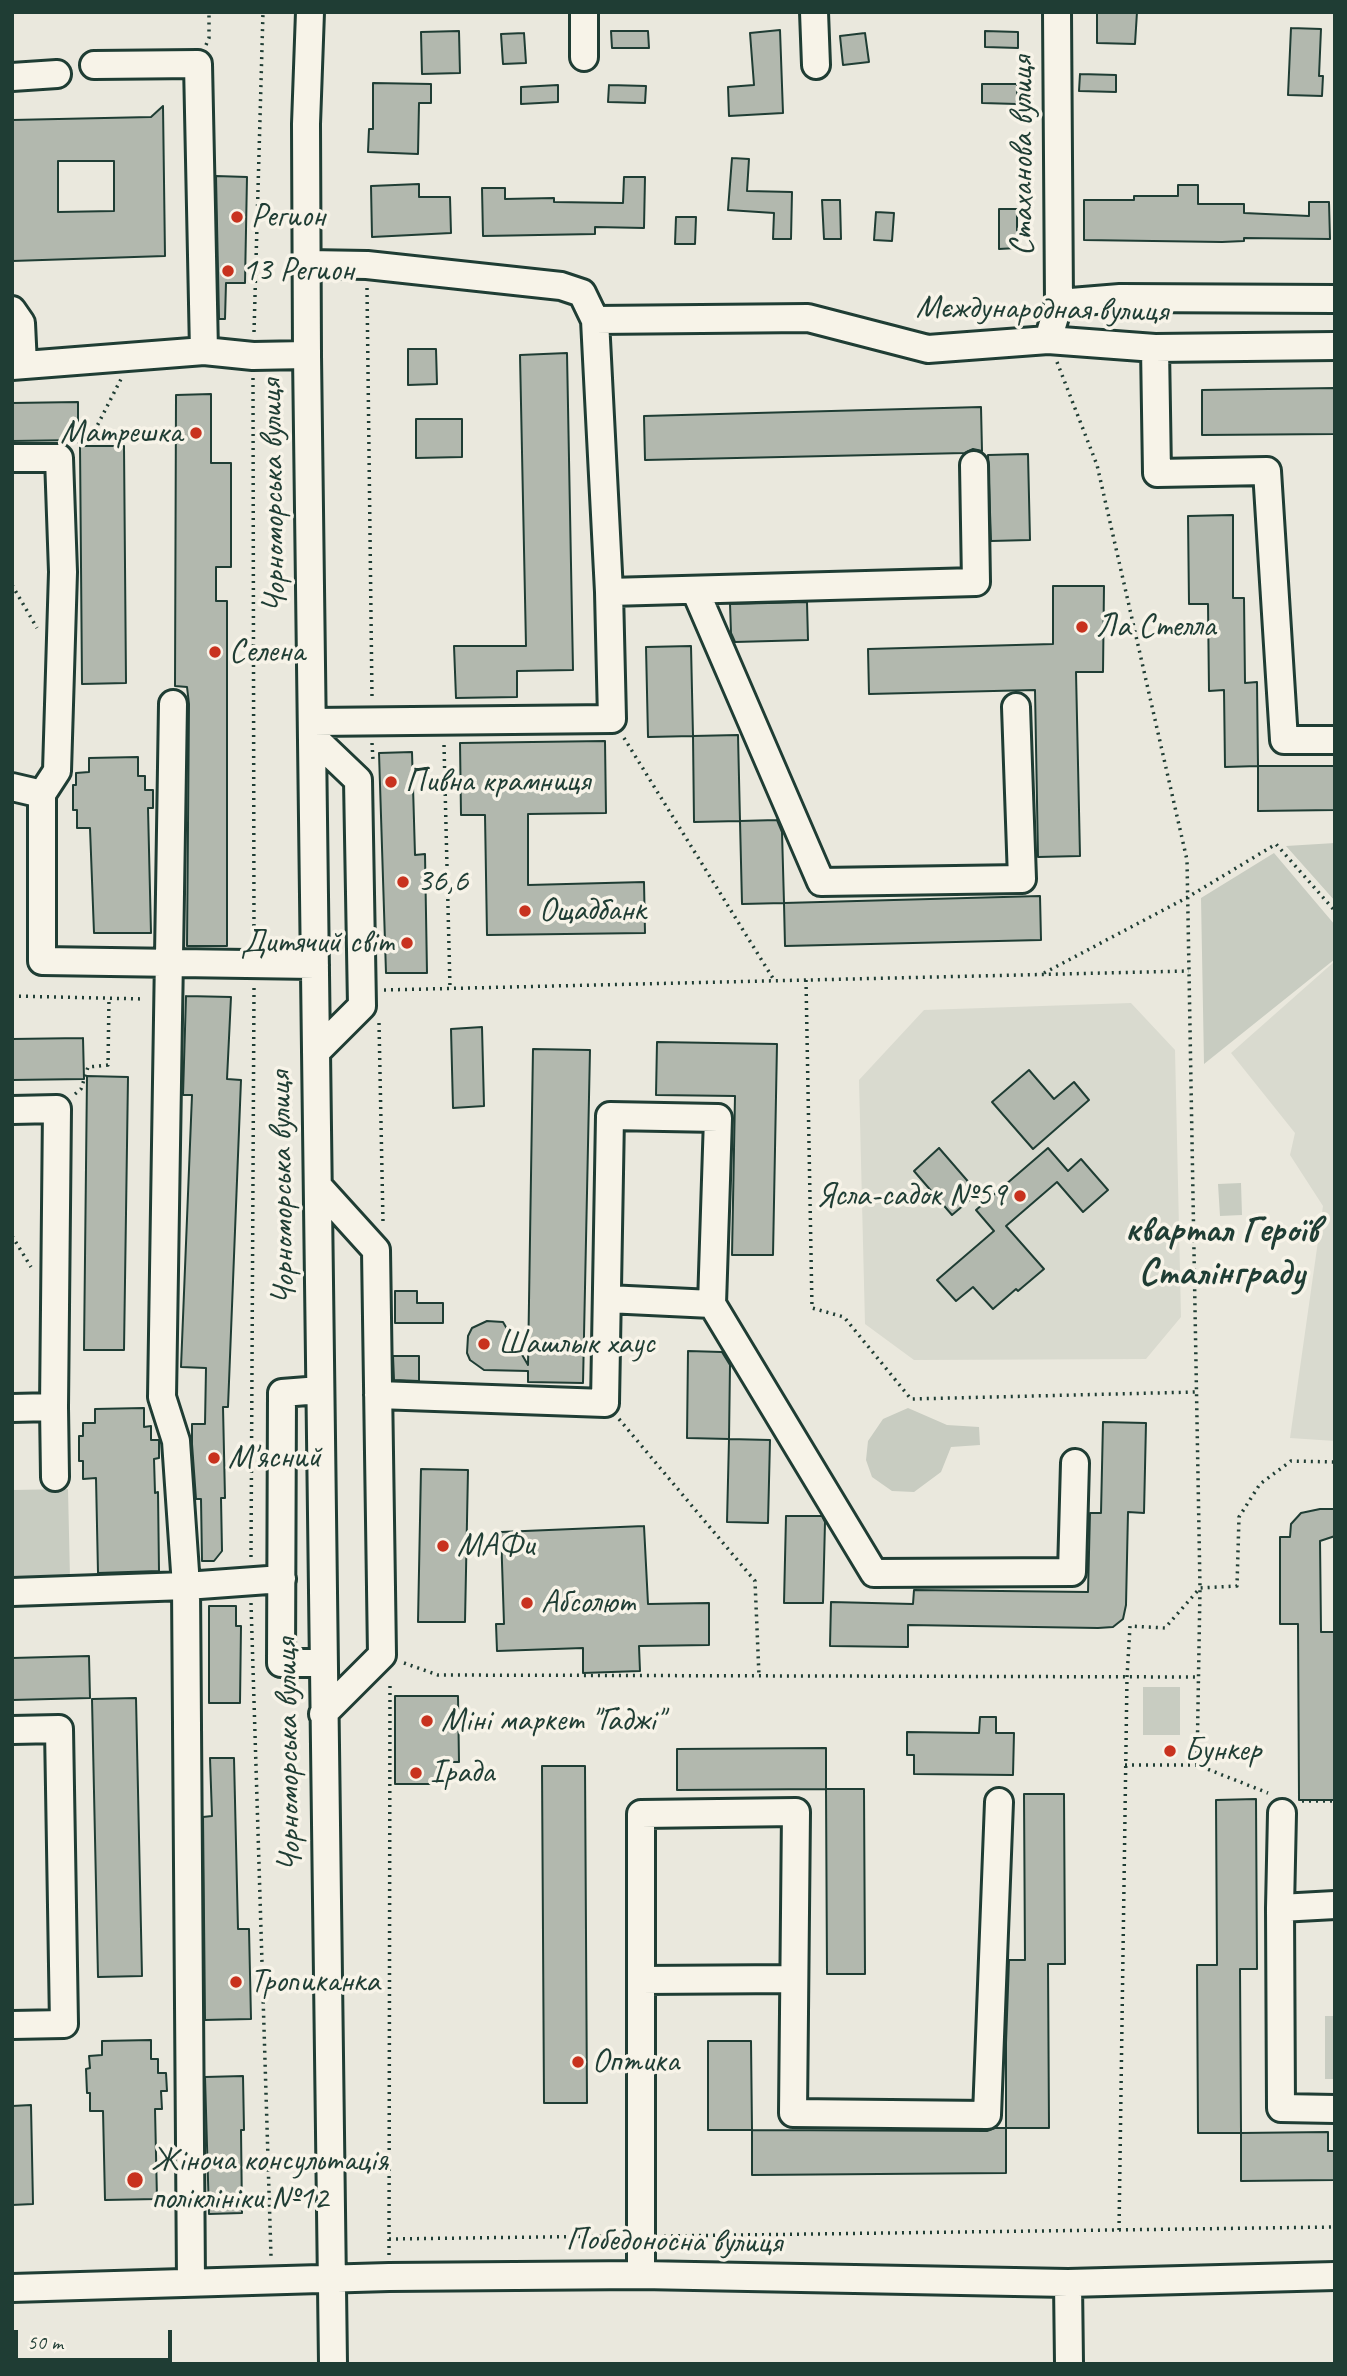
<!DOCTYPE html>
<html>
<head>
<meta charset="utf-8">
<style>
	body { margin:0 }
	#map { position:relative; width:1347px; height:2376px; overflow:hidden; background:#eae8dd; font-family:Caveat,sans-serif }
	canvas { display:block }
	.frame { position:absolute; inset:0; border:14px solid #1f3d34; pointer-events:none }
	.scale { position:absolute; left:14px; top:2330px; width:158px; height:32px; box-sizing:border-box; border:4px solid #1f3d34; border-top:0; padding-left:9px; font-size:21px; line-height:24px; white-space:nowrap; color:#1f3d34; -webkit-text-stroke:5px #f7f3e8; paint-order:stroke }
</style>
</head>
<body>
<div id="map">
<canvas width="1347" height="2376"></canvas>
<div class="frame"></div>
<div class="scale">50 m</div>
</div>
<script>
const ctx = document.querySelector('canvas').getContext('2d');
ctx.lineJoin = 'round';
function fillPath(path, color) {
  ctx.fillStyle = color;
  ctx.fill(path, 'evenodd');
}
function poly(rows) {
  const path = new Path2D();
  for (const r of rows) {
    path.moveTo(r[0], r[1]);
    for (let i = 2; i < r.length; i += 2) path.lineTo(r[i], r[i + 1]);
  }
  return path;
}
function stroke(path, color, width, dash) {
  ctx.strokeStyle = color;
  ctx.lineWidth = width;
  ctx.lineCap = dash ? 'butt' : 'round';
  ctx.setLineDash(dash || []);
  ctx.stroke(path);
}
function label(font, color, halo, rows, align = 'center') {
  ctx.font = font + ' Caveat,sans-serif';
  ctx.lineWidth = 7;
  ctx.setLineDash([]);
  ctx.textBaseline = 'middle';
  ctx.strokeStyle = halo;
  ctx.fillStyle = color;
  for (const [text, x, y, turn = 0] of rows) {
    ctx.save();
    ctx.translate(x, y);
    ctx.rotate((+turn || 0) * Math.PI / 180);
    ctx.textAlign = isNaN(turn) ? turn : align;
    if (halo) ctx.strokeText(text, 0, 0);
    ctx.fillText(text, 0, 0);
    ctx.restore();
  }
}
fillPath(poly([
	[1335,961,1335,1441,1290,1438,1323,1206,1290,1155,1295,1133,1231,1053],
	[1131,1003,1175,1050,1181,1317,1146,1359,914,1360,865,1324,859,1080,924,1010]
]), '#d9dacf');
fillPath(poly([
	[1335,843,1335,901,1286,846],
	[1274,853,1335,925,1335,959,1204,1064,1201,898],
	[1241,1183,1242,1215,1220,1216,1218,1184],
	[908,1408,947,1425,979,1427,980,1445,951,1447,941,1472,914,1492,892,1491,872,1477,866,1460,868,1441,883,1419],
	[68,1489,70,1578,12,1578,12,1490],
	[1143,1687,1180,1687,1180,1735,1143,1735],
	[1325,2016,1335,2016,1335,2079,1325,2079]
]), '#c8ccc1');
const building = poly([
	[1097,12,1137,12,1135,44,1097,43,1097,12],
	[1291,28,1321,29,1319,76,1323,76,1322,96,1288,95,1291,28],
	[780,30,783,113,729,116,728,87,754,85,750,33,780,30],
	[459,31,460,73,422,74,421,32,459,31],
	[611,31,648,31,649,48,612,48,611,31],
	[985,31,1018,32,1018,48,985,47,985,31],
	[524,33,526,63,503,64,501,34,524,33],
	[865,33,869,62,843,65,840,36,865,33],
	[1080,74,1116,75,1116,92,1079,91,1080,74],
	[373,83,431,84,431,103,419,103,418,154,368,152,369,129,373,129,373,83],
	[982,84,1017,84,1017,104,982,103,982,84],
	[558,85,558,102,521,104,521,87,558,85],
	[609,85,646,86,645,103,608,102,609,85],
	[163,106,165,256,12,261,12,120,151,117,163,106],
	[58,161,114,161,114,211,58,212,58,161],
	[732,158,749,159,747,191,792,192,791,239,773,239,774,213,728,210,732,158],
	[216,176,247,177,245,283,226,283,225,319,219,319,216,176],
	[624,177,645,177,644,228,595,227,595,234,483,236,482,188,505,188,505,199,554,198,554,202,623,203,624,177],
	[419,184,419,197,450,197,451,233,372,237,371,186,419,184],
	[1178,185,1198,185,1198,204,1244,204,1244,213,1309,216,1309,202,1329,202,1330,239,1244,238,1244,241,1222,242,1084,240,1084,200,1134,200,1134,196,1178,196,1178,185],
	[822,200,840,200,841,239,824,239,822,200],
	[999,209,1017,209,1017,248,999,249,999,209],
	[876,212,894,213,892,241,874,240,876,212],
	[676,217,696,217,695,244,675,244,676,217],
	[408,349,436,349,437,384,408,385,408,349],
	[567,353,573,670,517,671,517,697,456,698,454,646,526,646,520,355,567,353],
	[1335,388,1335,434,1202,435,1202,390,1335,388],
	[211,394,211,463,231,463,231,567,216,567,216,601,227,601,227,946,187,946,189,704,187,687,175,686,176,395,211,394],
	[78,402,78,440,12,441,12,403,78,402],
	[981,407,982,451,973,449,965,453,645,460,644,416,981,407],
	[416,419,462,419,462,457,416,458,416,419],
	[80,446,124,446,126,683,82,684,80,446],
	[1028,454,1030,540,991,541,988,455,1028,454],
	[1233,515,1233,598,1244,598,1245,683,1257,682,1258,766,1225,767,1224,690,1209,691,1208,604,1189,604,1188,516,1233,515],
	[1053,586,1104,586,1103,672,1076,672,1080,856,1038,857,1035,690,869,694,868,649,1053,644,1053,586],
	[807,602,808,640,735,642,731,633,730,604,807,602],
	[691,646,693,736,648,737,646,647,691,646],
	[738,735,740,821,694,822,693,736,738,735],
	[605,741,606,813,528,814,528,885,644,882,645,933,487,935,485,815,461,815,460,743,605,741],
	[412,752,415,855,425,854,427,973,386,973,379,753,412,752],
	[138,757,138,776,145,776,145,790,153,790,153,808,148,808,151,933,94,933,90,828,77,828,77,810,73,810,73,785,76,785,76,773,89,772,89,758,138,757],
	[1258,766,1335,766,1335,810,1258,811,1258,766],
	[777,820,782,832,784,903,742,904,740,821,777,820],
	[1040,896,1041,940,785,946,784,903,1040,896],
	[186,996,231,997,227,1079,241,1080,228,1407,223,1407,225,1498,221,1498,222,1551,214,1561,202,1561,201,1499,196,1499,192,1444,192,1424,205,1424,206,1368,181,1367,192,1095,183,1095,186,996],
	[482,1027,484,1106,453,1108,451,1029,482,1027],
	[83,1038,84,1079,12,1080,12,1039,83,1038],
	[657,1042,777,1044,773,1255,732,1255,735,1096,656,1095,657,1042],
	[533,1049,590,1050,583,1383,528,1382,528,1371,484,1370,470,1360,467,1353,468,1336,472,1328,487,1321,503,1322,528,1365,533,1049],
	[1029,1070,1054,1099,1074,1082,1089,1100,1033,1149,992,1102,1029,1070],
	[87,1076,128,1077,124,1350,84,1350,87,1076],
	[939,1148,978,1193,952,1215,914,1171,939,1148],
	[1048,1148,1068,1171,1081,1159,1108,1190,1083,1212,1057,1182,1006,1226,1044,1269,1018,1291,1016,1289,993,1309,973,1287,956,1301,937,1280,994,1231,976,1210,1048,1148],
	[395,1291,417,1291,417,1303,443,1303,443,1323,395,1323,395,1291],
	[688,1351,722,1352,730,1365,729,1439,687,1438,688,1351],
	[393,1356,419,1356,419,1381,394,1380,393,1356],
	[144,1408,144,1427,151,1426,151,1440,159,1440,159,1458,154,1459,155,1493,158,1492,159,1571,98,1573,96,1478,83,1479,83,1461,79,1461,79,1436,83,1436,83,1423,95,1423,95,1409,144,1408],
	[1103,1422,1146,1423,1144,1513,1128,1512,1126,1605,1123,1619,1113,1627,1098,1628,908,1625,908,1647,830,1646,831,1602,913,1604,914,1590,1088,1592,1090,1513,1101,1513,1103,1422],
	[729,1439,770,1440,768,1523,727,1522,729,1439],
	[421,1469,468,1470,465,1622,418,1622,421,1469],
	[1320,1509,1335,1509,1335,1536,1320,1541,1321,1632,1335,1632,1335,1800,1299,1800,1298,1624,1280,1624,1280,1537,1290,1537,1291,1524,1301,1513,1320,1509],
	[786,1516,822,1516,825,1522,823,1603,784,1603,786,1516],
	[644,1526,648,1604,709,1603,709,1645,639,1646,640,1671,583,1673,583,1648,497,1651,496,1624,504,1624,501,1532,644,1526],
	[209,1606,236,1606,236,1626,241,1626,240,1703,209,1703,209,1606],
	[89,1656,90,1698,12,1700,12,1658,89,1656],
	[395,1696,458,1696,459,1762,437,1762,438,1784,395,1784,395,1696],
	[136,1698,142,1976,98,1977,92,1699,136,1698],
	[980,1717,996,1717,996,1733,1014,1733,1013,1775,914,1774,914,1755,907,1755,907,1732,979,1733,980,1717],
	[826,1748,826,1789,677,1790,677,1749,826,1748],
	[210,1758,234,1758,238,1929,249,1929,251,2019,205,2020,203,1817,212,1816,210,1758],
	[542,1766,585,1766,587,2103,544,2103,542,1766],
	[826,1789,864,1789,865,1974,827,1974,826,1789],
	[1024,1794,1064,1794,1065,1964,1048,1964,1049,2128,1006,2128,1006,2043,1009,1960,1025,1960,1024,1794],
	[1256,1799,1257,1969,1240,1969,1241,2133,1198,2133,1197,1965,1217,1965,1216,1800,1256,1799],
	[151,2040,151,2059,158,2059,158,2073,166,2073,167,2091,161,2091,162,2109,155,2109,157,2199,105,2200,103,2111,90,2111,90,2093,87,2093,86,2069,90,2068,89,2056,102,2055,102,2041,151,2040],
	[708,2041,751,2041,752,2130,708,2130,708,2041],
	[243,2076,244,2130,241,2130,242,2213,209,2214,205,2077,243,2076],
	[31,2105,33,2204,12,2205,12,2106,31,2105],
	[995,2128,1006,2128,1006,2173,752,2175,752,2130,987,2131,995,2128],
	[1328,2132,1328,2151,1335,2151,1335,2180,1241,2181,1241,2133,1328,2132]
]);
fillPath(building, '#b2b8ae');
stroke(building, '#1f3d34', 2);
const minor = poly([
	[310,12,306,124,307,355,333,2364],
	[584,12,584,57],
	[814,12,816,65],
	[94,65,198,64,204,351],
	[12,77,57,74],
	[308,264,367,265,561,286,582,293,595,320,808,318,928,349,1048,340,1155,348,1335,346],
	[1059,303,1120,298,1335,299],
	[12,310,21,323,23,365],
	[1048,340,1059,303,1057,12],
	[1155,348,1157,473,1267,471,1284,740,1335,740],
	[12,366,204,351,253,356,307,355],
	[12,458,59,458,63,572,57,771,42,794,42,961,315,965],
	[695,590,821,882,1022,879,1016,707],
	[609,592,976,582,974,465],
	[173,704,162,1397,176,1441,186,1586,191,2282],
	[313,722,612,719,609,592,595,320],
	[313,737,358,780,362,1006,316,1052],
	[12,787,42,794],
	[12,1110,57,1109,54,1407,12,1408],
	[318,1186,376,1250,382,1655,323,1714],
	[712,1304,874,1573,1072,1572,1075,1463],
	[320,1390,282,1393,281,1663,323,1663],
	[378,1395,605,1403,610,1116,718,1118,712,1304,607,1299],
	[54,1407,55,1477],
	[12,1592,186,1586,282,1579],
	[12,1730,59,1729,64,2024,12,2025],
	[1335,1905,1280,1908,1281,2108,1335,2109],
	[1280,1908,1282,1813],
	[641,1980,794,1979],
	[641,2275,641,1814,796,1812,793,2113,987,2115,999,1802],
	[1068,2283,1069,2364],
	[12,2288,389,2277,641,2275,1068,2283,1335,2276]
]);
stroke(minor, '#1f3d34', 32);
stroke(poly([
	[206,45,209,38,209,12],
	[367,288,372,697],
	[254,332,263,12],
	[1057,362,1097,465,1187,860,1200,1588,1197,1765],
	[253,378,254,941],
	[78,444,94,432,121,379],
	[12,585,37,628],
	[624,738,774,980],
	[372,743,373,760],
	[444,745,450,988],
	[1044,973,1188,897,1276,844,1335,911],
	[806,980,812,1308,844,1317,911,1399,1196,1392],
	[384,990,1189,971],
	[12,996,144,999],
	[379,1023,383,1222],
	[75,1094,81,1089,88,1067,108,1065,109,998],
	[12,1236,31,1267],
	[619,1419,755,1581,759,1676],
	[251,1557,254,987],
	[251,1603,271,2257],
	[404,1663,438,1675,1197,1677],
	[1125,1765,1197,1765,1268,1793],
	[1302,1801,1335,1801],
	[1119,2230,1127,1677,1130,1626,1165,1628,1200,1588,1237,1586,1239,1517,1260,1484,1291,1461,1335,1462],
	[664,2236,1335,2227],
	[389,2239,618,2236],
	[389,2255,390,1681]
]), '#1f3d34', 3.5, [2, 5]);
stroke(minor, '#f7f3e8', 26);
for (const [x, y, r, color] of [
	[237,217,7,"#c8321e"],
	[228,271,7,"#c8321e"],
	[196,433,7,"#c8321e"],
	[1082,627,7,"#c8321e"],
	[215,652,7,"#c8321e"],
	[391,782,7,"#c8321e"],
	[403,882,7,"#c8321e"],
	[525,911,7,"#c8321e"],
	[407,943,7,"#c8321e"],
	[1020,1196,7,"#c8321e"],
	[484,1344,7,"#c8321e"],
	[214,1458,7,"#c8321e"],
	[443,1546,7,"#c8321e"],
	[527,1603,7,"#c8321e"],
	[427,1721,7,"#c8321e"],
	[1170,1751,7,"#c8321e"],
	[416,1773,7,"#c8321e"],
	[236,1982,7,"#c8321e"],
	[578,2062,7,"#c8321e"],
	[135,2180,9,"#c8321e"]
]) {
  const dot = new Path2D();
  dot.arc(x, y, r, 0, 2 * Math.PI);
  ctx.fillStyle = color;
  ctx.fill(dot);
  stroke(dot, '#f7f3e8', 2.5);
}
label('33px', '#1f3d34', '#f7f3e8', [
	["Стаханова вулиця",1023,156,-90],
	["Мєждународная вулиця",1042,310,1],
	["Чорноморська вулиця",274,496,-91],
	["Чорноморська вулиця",283,1188,-91],
	["Чорноморська вулиця",289,1755,-91],
	["Победоносна вулиця",674,2242,1]
]);
label('33px', '#1f3d34', '#f7f3e8', [
	["Регион",251,217],
	["13 Регион",242,271],
	["Матрешка",182,433,"right"],
	["Ла Стелла",1096,627],
	["Селена",229,652],
	["Пивна крамниця",405,782],
	["36,6",417,882],
	["Ощадбанк",539,911],
	["Дитячий світ",393,943,"right"],
	["Ясла-садок №59",1006,1196,"right"],
	["Шашлык хаус",498,1344],
	["М'ясний",228,1458],
	["МАФи",457,1546],
	["Абсолют",541,1603],
	["Міні маркет \"Гаджі\"",441,1721],
	["Бункер",1184,1751],
	["Ірада",430,1773],
	["Тропиканка",250,1982],
	["Оптика",592,2062],
	["Жіноча консультація",151,2161],
	["поліклініки №12",151,2199]
], 'left');
label('bold 37px', '#1f3d34', '#f7f3e8', [
	["квартал Героїв",1222,1231],
	["Сталінграду",1222,1274]
]);
</script>
</body>
</html>
